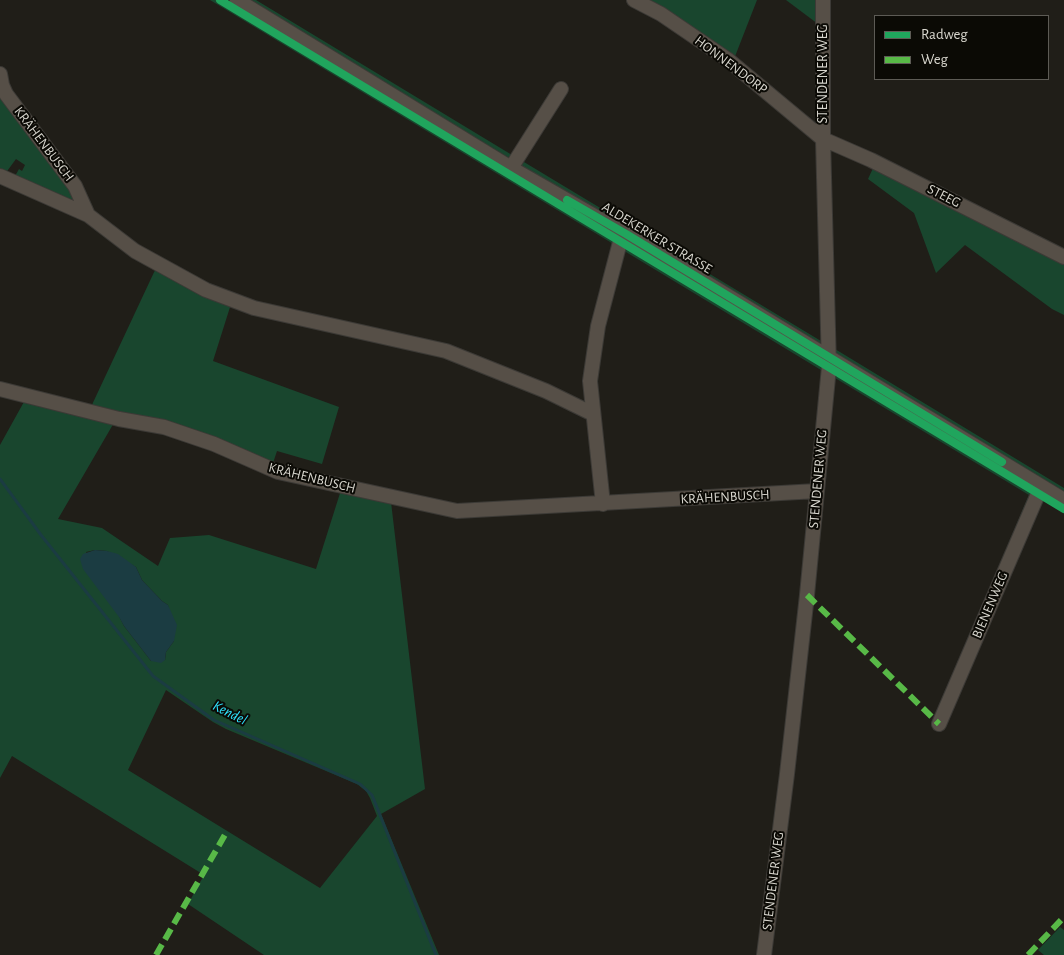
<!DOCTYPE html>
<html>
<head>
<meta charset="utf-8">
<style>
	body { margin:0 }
	#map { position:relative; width:1064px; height:955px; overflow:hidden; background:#201e18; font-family:"Alegreya Sans",sans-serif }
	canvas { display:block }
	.legend { position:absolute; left:874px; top:15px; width:175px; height:65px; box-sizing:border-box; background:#0b0a05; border:1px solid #5d5b55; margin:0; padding:6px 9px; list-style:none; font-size:15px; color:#d7d5cd }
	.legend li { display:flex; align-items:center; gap:10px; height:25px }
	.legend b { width:25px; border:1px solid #5d5b55 }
</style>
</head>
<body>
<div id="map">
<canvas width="1064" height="955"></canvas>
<ul class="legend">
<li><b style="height:6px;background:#20a55d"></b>Radweg</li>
<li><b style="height:6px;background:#58b947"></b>Weg</li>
</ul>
</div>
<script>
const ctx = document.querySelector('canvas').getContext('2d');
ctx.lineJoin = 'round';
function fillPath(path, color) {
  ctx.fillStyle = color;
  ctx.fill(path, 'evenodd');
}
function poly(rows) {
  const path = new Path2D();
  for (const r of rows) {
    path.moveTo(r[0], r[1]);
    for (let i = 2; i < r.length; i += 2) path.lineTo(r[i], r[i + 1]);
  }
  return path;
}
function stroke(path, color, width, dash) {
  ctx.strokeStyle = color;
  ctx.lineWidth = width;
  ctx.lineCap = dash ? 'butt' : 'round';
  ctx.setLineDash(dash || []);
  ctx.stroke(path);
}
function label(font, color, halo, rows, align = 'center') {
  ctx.font = font + ' "Alegreya Sans",sans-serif';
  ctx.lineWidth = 4;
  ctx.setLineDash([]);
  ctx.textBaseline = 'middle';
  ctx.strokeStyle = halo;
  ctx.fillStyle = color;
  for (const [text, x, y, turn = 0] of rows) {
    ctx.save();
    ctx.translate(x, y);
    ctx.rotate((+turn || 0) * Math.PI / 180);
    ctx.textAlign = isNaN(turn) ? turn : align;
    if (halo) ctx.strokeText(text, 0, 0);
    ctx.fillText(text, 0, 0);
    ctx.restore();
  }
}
fillPath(poly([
	[210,0,225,0,617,235,615,245],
	[246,0,256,0,512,155,509,158],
	[644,0,757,0,734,59],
	[786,0,818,0,818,24],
	[0,92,81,207,14,178,19,169,22,171,25,165,16,159,5,174,0,172],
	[519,159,821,341,819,344,814,343,518,164],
	[874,166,1064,262,1064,315,1052,309,965,245,936,273,914,213,868,179],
	[625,243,629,243,814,354,821,361,821,370,621,249],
	[156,268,231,304,213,361,339,407,322,464,277,451,272,466,90,409],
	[835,349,1064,488,1064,493,835,355],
	[842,371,1030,484,1030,496,936,715,1029,495,835,378],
	[25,400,115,421,58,519,102,528,158,566,170,538,209,535,316,569,341,490,391,502,425,789,381,814,439,955,264,955,188,904,204,875,12,756,0,778,0,445],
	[95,550,107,551,136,567,142,580,162,601,168,605,174,641,166,652,165,660,151,661,124,626,86,552],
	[166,690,213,722,226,729,357,784,366,791,370,798,377,816,320,888,128,770],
	[1060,927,1064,930,1064,955,1044,955,1038,950]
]), '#19462e');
fillPath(poly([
	[95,550,107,551,118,554,136,567,142,580,162,601,168,605,177,625,174,641,166,652,165,660,161,663,151,661,124,626,119,617,83,569,80,559,83,554]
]), '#1b3c42');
stroke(poly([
	[0,479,41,535,153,676,214,720,360,784,372,795,436,955]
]), '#1b3c42', 3);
const minor = poly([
	[237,0,511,168,626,234,1064,500],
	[634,0,661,14,727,59,823,139,871,160,1064,257],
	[0,74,2,85,6,94,75,186,88,215,135,251,206,290,254,308,446,351,546,391,593,414],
	[511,168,561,89],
	[0,176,88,215],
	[0,389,119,419,164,427,214,444,278,472,457,511,817,491],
	[603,504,590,381,598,326,620,242,626,234],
	[939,724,1038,494,1044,488],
	[764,955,787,774,807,595,829,367,823,139,823,0]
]);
stroke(minor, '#3c3a36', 16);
stroke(minor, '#564f47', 14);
stroke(poly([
	[807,595,939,724],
	[156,955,226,833],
	[1028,955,1064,917]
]), '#58b947', 6, [12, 6]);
stroke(poly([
	[220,0,1064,509],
	[567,200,626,234,1002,462]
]), '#20a55d', 8);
label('14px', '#d7d5cd', '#0b0a05', [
	["HONNENDORP",731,65,37],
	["STENDENER WEG",823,74,-90],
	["KRÄHENBUSCH",44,144,53],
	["STEEG",944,196,27],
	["ALDEKERKER STRASSE",657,238,31],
	["KRÄHENBUSCH",312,478,14],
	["STENDENER WEG",818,479,-85],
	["KRÄHENBUSCH",725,497,-3],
	["BIENENWEG",990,605,-67],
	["STENDENER WEG",773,881,-83]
]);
label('italic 15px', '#2fe3fe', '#0b0a05', [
	["Kendel",230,713,27]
]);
</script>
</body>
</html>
